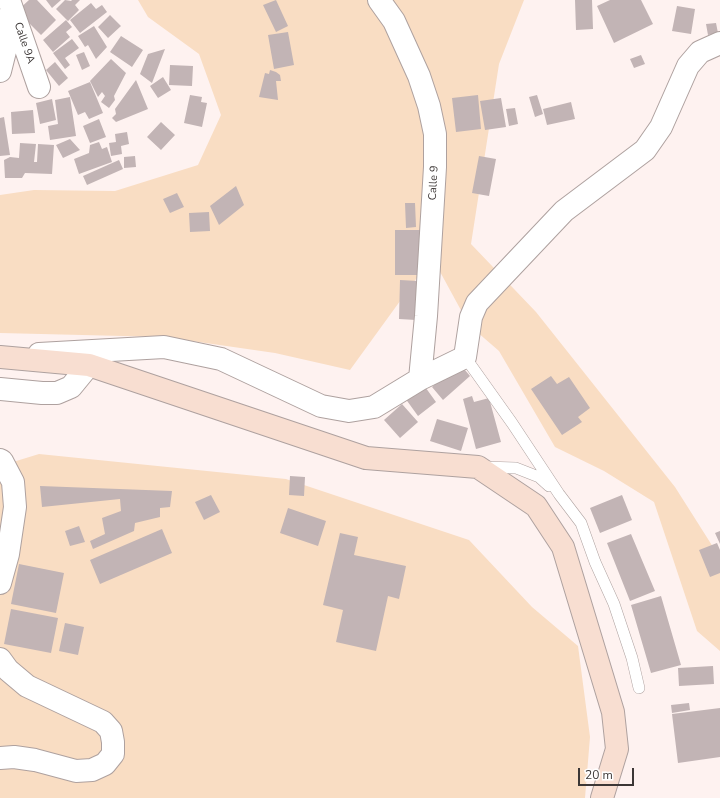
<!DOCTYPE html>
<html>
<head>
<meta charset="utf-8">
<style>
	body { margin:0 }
	#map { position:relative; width:720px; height:798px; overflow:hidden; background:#fef2f0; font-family:"Nunito Sans",sans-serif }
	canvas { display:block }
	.scale { position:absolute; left:578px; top:768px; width:56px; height:18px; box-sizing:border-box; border:2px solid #3c3736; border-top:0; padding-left:5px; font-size:12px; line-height:14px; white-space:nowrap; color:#3c3736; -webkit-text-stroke:3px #fff; paint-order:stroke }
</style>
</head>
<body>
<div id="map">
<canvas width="720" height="798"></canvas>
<div class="scale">20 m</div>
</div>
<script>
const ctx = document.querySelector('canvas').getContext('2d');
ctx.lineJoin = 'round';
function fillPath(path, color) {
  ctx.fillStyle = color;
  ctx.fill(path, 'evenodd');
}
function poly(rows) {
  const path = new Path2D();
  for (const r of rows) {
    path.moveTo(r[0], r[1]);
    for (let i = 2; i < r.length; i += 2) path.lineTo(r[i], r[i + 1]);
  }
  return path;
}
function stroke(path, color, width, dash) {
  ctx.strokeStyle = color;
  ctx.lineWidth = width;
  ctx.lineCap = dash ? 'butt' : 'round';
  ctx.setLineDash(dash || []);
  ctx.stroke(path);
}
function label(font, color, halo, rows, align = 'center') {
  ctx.font = font + ' "Nunito Sans",sans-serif';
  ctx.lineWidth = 3;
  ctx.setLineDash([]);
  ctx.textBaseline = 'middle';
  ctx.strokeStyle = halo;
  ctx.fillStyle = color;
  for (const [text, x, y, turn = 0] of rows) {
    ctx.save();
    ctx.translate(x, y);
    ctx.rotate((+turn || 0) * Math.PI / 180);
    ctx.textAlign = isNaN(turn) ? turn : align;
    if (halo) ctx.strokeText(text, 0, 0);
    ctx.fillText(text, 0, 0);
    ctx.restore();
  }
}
fillPath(poly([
	[138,0,524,0,499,64,471,244,536,312,675,487,720,558,720,651,697,631,654,502,604,471,555,447,499,351,469,325,432,257,350,370,275,353,164,337,0,333,0,195,34,190,115,191,198,165,221,115,199,54,148,17],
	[39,454,286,479,469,540,532,607,578,646,590,737,585,798,0,798,0,466]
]), '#f9ddc3');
fillPath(poly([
	[29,0,37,0,56,20,41,35,17,11],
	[46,0,61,0,52,8],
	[65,0,71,1,72,0,80,0,75,5,79,10,68,21,56,9],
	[276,0,288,26,276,32,263,5],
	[575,0,592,0,593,29,576,30],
	[610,0,641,0,653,24,614,43,597,6],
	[91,3,96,9,102,5,107,12,80,33,70,20],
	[677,6,695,9,691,34,672,31],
	[110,15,121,26,108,38,98,27],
	[66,20,72,27,66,32,70,37,53,52,43,40],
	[716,23,718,33,708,35,706,24],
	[94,26,107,47,96,59,88,45,85,47,78,36],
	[288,32,294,65,274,69,268,35],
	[121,36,143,50,132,67,110,52],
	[72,39,79,48,65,58,70,65,65,69,53,53],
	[165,49,152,83,140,74,148,54],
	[84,52,90,66,82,70,76,55],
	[641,55,645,64,634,68,630,59],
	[111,59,126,73,114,96,115,100,109,108,101,102,105,96,102,92,98,97,90,81],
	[55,62,68,78,59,86,46,70],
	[170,65,193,66,192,86,169,85],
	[270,70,276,72,280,75,281,81,276,81,278,100,259,97,265,73,269,74],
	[163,77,171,90,158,98,150,86],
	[136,80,148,109,116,122,112,118,116,114,115,109],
	[90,82,103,113,89,119,85,112,78,115,68,91],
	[190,95,202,97,201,102,207,103,202,127,184,123],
	[478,95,481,129,456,132,452,98],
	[537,95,543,114,535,117,529,97],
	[70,97,76,136,50,140,48,126,58,124,55,100],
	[501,98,506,127,485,130,480,101],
	[52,99,56,120,40,124,36,103],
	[571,102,575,119,547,125,543,109],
	[515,108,518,124,509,126,506,109],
	[33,110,35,133,12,134,11,112],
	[4,117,10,155,0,156,0,118],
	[99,119,106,137,90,143,83,126],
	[161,122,175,135,161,150,147,137],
	[127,132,129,144,121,146,122,154,111,156,109,143,116,142,115,134],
	[70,139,80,150,63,158,56,145],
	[99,142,102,149,107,147,112,162,79,174,74,159,89,153,90,145],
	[20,143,36,144,34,162,37,162,38,144,54,145,52,174,25,173,22,178,5,178,4,160,10,157,19,158],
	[135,156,136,167,124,168,124,157],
	[479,156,496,159,489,196,472,193],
	[119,160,123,169,87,185,83,176],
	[236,186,244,205,219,225,210,206],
	[177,193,184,207,170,213,163,199],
	[405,203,415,203,416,227,406,228],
	[209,212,210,231,190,232,189,213],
	[395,230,420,230,419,275,395,275],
	[400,280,418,281,416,320,399,319],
	[459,363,470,376,443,400,432,387],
	[551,376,557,384,569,377,590,408,578,417,582,422,562,435,531,389],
	[423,384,436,402,418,416,405,398],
	[472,396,474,402,489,398,501,442,476,449,463,399],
	[402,404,418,422,400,438,384,420],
	[437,419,468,428,461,451,430,441],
	[290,476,305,477,304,496,289,495],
	[40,486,172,491,170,507,160,508,160,517,135,523,134,531,93,549,90,541,105,534,102,518,121,511,120,499,42,507],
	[211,495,220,512,204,520,195,502],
	[622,495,632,520,600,533,590,508],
	[288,508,326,521,318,546,280,533],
	[79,526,85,542,70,546,65,531],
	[162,529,172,553,100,584,90,560],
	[720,531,720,544,715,533],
	[340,533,358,537,354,555,406,566,399,599,388,596,376,651,336,642,343,610,323,605],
	[631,534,655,591,630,601,607,543],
	[717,543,720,550,720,573,710,577,699,550],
	[19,564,64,573,56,613,11,604],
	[661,596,681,665,651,673,631,605],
	[11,609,58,618,51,653,4,644],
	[65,623,84,627,78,655,59,651],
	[713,666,714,684,679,686,678,668],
	[689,703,690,710,672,713,671,705],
	[720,708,720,757,678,763,672,714]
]), '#c2b4b5');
const service = poly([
	[465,357,512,423,559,494,581,523,595,562,614,604,632,658,639,688],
	[484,467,516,468,539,477,549,486]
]);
const minor = poly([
	[9,0,39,87],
	[379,0,394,21,419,76,429,106,435,134,435,167,426,316,420,379],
	[0,71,8,39,11,11],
	[39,354,164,347,221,359,321,406,349,411,374,407,420,379,465,357,471,317,477,303,564,211,645,150,661,127,688,66,700,52,720,43],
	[0,389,42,393,57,393,71,387,89,365],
	[0,460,2,461,13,482,15,507,8,554,0,583],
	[0,659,8,670,27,686,103,722,111,731,113,742,113,754,105,764,92,770,76,771,35,760,14,757,0,758]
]);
const secondary = poly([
	[0,357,89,365,366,458,478,467,536,506,563,547,613,712,617,749,602,798]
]);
stroke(service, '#aea19f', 12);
stroke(minor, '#aea19f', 24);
stroke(secondary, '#aea19f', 24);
stroke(service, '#fff', 11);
stroke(minor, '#fff', 22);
stroke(secondary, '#f8ded1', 22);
label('11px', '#3c3736', '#fff', [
	["Calle 9A",24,43,71],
	["Calle 9",434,183,-87]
]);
</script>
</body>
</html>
